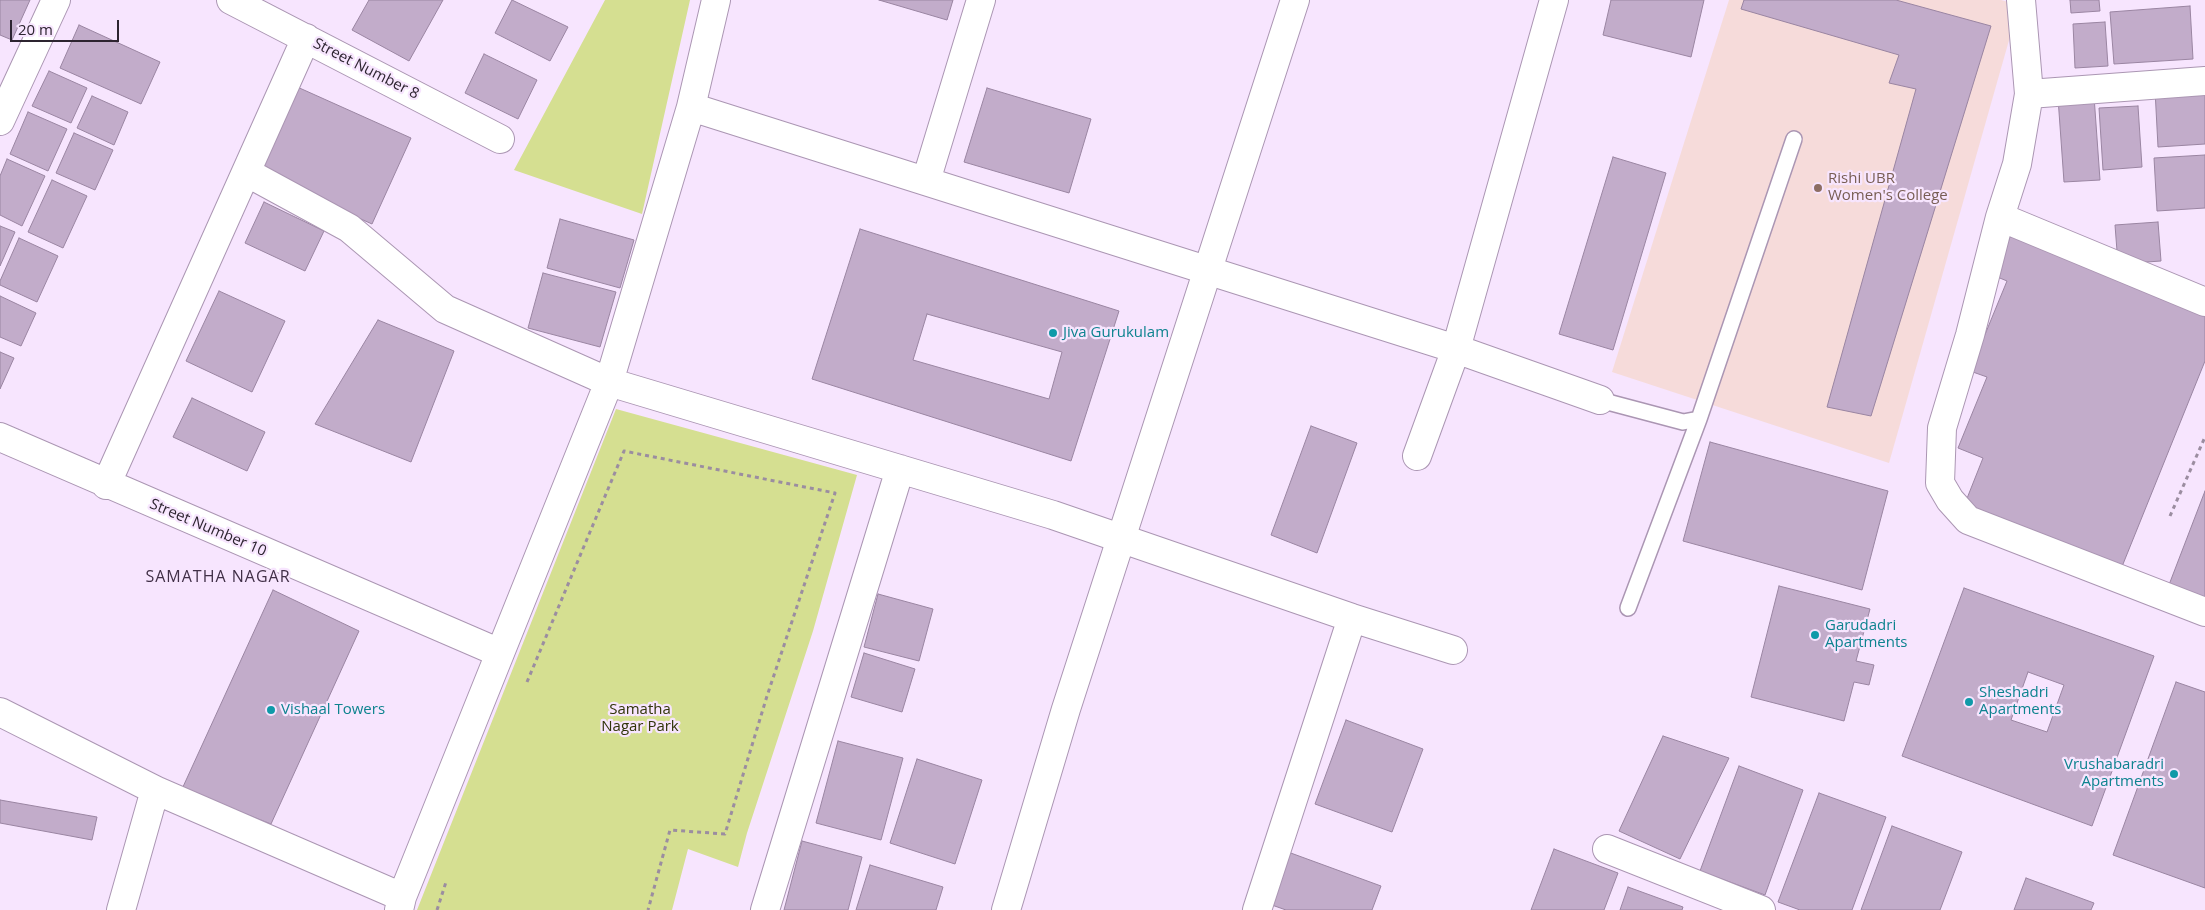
<!DOCTYPE html>
<html>
<head>
<meta charset="utf-8">
<style>
	body { margin:0 }
	#map { position:relative; width:2205px; height:910px; overflow:hidden; background:#f7e5fe; font-family:"Open Sans",sans-serif }
	canvas { display:block }
	.scale { position:absolute; left:10px; top:20px; width:109px; height:22px; box-sizing:border-box; border:2px solid #2d2430; border-top:0; padding-left:6px; font-size:15px; line-height:18px; white-space:nowrap; color:#2d2430; -webkit-text-stroke:4px #f7e5fe; paint-order:stroke }
</style>
</head>
<body>
<div id="map">
<canvas width="2205" height="910"></canvas>
<div class="scale">20 m</div>
</div>
<script>
const ctx = document.querySelector('canvas').getContext('2d');
ctx.lineJoin = 'round';
function fillPath(path, color) {
  ctx.fillStyle = color;
  ctx.fill(path, 'evenodd');
}
function poly(rows) {
  const path = new Path2D();
  for (const r of rows) {
    path.moveTo(r[0], r[1]);
    for (let i = 2; i < r.length; i += 2) path.lineTo(r[i], r[i + 1]);
  }
  return path;
}
function stroke(path, color, width, dash) {
  ctx.strokeStyle = color;
  ctx.lineWidth = width;
  ctx.lineCap = dash ? 'butt' : 'round';
  ctx.setLineDash(dash || []);
  ctx.stroke(path);
}
function label(font, color, halo, rows, align = 'center') {
  ctx.font = font + ' "Open Sans",sans-serif';
  ctx.lineWidth = 4.5;
  ctx.setLineDash([]);
  ctx.textBaseline = 'middle';
  ctx.strokeStyle = halo;
  ctx.fillStyle = color;
  for (const [text, x, y, turn = 0] of rows) {
    ctx.save();
    ctx.translate(x, y);
    ctx.rotate((+turn || 0) * Math.PI / 180);
    ctx.textAlign = isNaN(turn) ? turn : align;
    if (halo) ctx.strokeText(text, 0, 0);
    ctx.fillText(text, 0, 0);
    ctx.restore();
  }
}
fillPath(poly([
	[1729,0,2001,0,2019,5,1889,463,1612,372]
]), '#f6dbda');
fillPath(poly([
	[605,0,690,0,642,214,514,170],
	[616,409,857,475,813,631,747,833,738,867,688,849,672,910,417,910]
]), '#d5df91');
const building = poly([
	[0,0,30,0,12,40,0,35,0,0],
	[369,0,443,0,409,61,352,30,369,0],
	[512,0,568,27,550,61,495,33,512,0],
	[879,0,953,0,947,20,879,0],
	[1611,0,1704,0,1691,57,1603,35,1611,0],
	[1744,0,1896,0,1991,26,1871,416,1827,407,1916,89,1889,83,1899,55,1741,9,1744,0],
	[2070,0,2099,0,2100,11,2071,13,2070,0],
	[2190,6,2193,59,2114,64,2110,12,2190,6],
	[2105,22,2108,66,2075,68,2073,24,2105,22],
	[79,25,160,62,141,104,60,68,79,25],
	[484,54,537,80,518,119,465,93,484,54],
	[49,71,87,88,71,123,32,106,49,71],
	[295,86,411,138,372,224,256,172,295,86],
	[2205,87,2205,144,2158,147,2155,90,2205,87],
	[987,88,1091,119,1069,193,964,162,987,88],
	[92,96,128,112,114,145,77,128,92,96],
	[2094,96,2100,180,2064,182,2058,98,2094,96],
	[2138,106,2142,167,2103,170,2099,108,2138,106],
	[28,112,67,129,48,171,10,154,28,112],
	[74,133,113,150,95,190,56,173,74,133],
	[2205,155,2205,208,2157,211,2154,158,2205,155],
	[1613,157,1666,173,1613,350,1559,334,1613,157],
	[7,159,45,176,22,226,0,215,0,176,7,159],
	[52,180,87,196,63,248,28,232,52,180],
	[264,202,324,231,305,271,245,243,264,202],
	[560,219,634,240,620,288,547,268,560,219],
	[2158,222,2161,261,2118,264,2115,225,2158,222],
	[0,226,15,232,0,266,0,226],
	[860,229,1119,311,1071,461,812,379,860,229],
	[927,314,1062,352,1049,399,913,360,927,314],
	[2012,232,2205,309,2205,361,2119,574,1962,511,1983,458,1958,448,1987,377,1970,371,2007,281,1995,276,2012,232],
	[19,238,58,256,37,302,0,285,0,281,19,238],
	[543,273,616,292,600,347,528,328,543,273],
	[219,291,285,321,252,392,186,361,219,291],
	[0,296,36,313,21,346,0,337,0,296],
	[378,320,454,351,411,462,315,424,378,320],
	[0,352,14,358,0,389,0,352],
	[192,398,265,432,247,471,173,437,192,398],
	[1311,426,1357,443,1317,553,1271,535,1311,426],
	[1710,442,1888,491,1862,590,1683,541,1710,442],
	[2205,491,2205,604,2167,590,2205,491],
	[1779,586,1870,609,1856,661,1874,665,1869,685,1854,682,1844,721,1751,697,1779,586],
	[1964,588,2154,656,2092,826,1902,756,1964,588],
	[2028,672,2064,685,2047,732,2011,720,2028,672],
	[273,590,359,631,271,824,182,789,273,590],
	[878,594,933,609,919,661,864,647,878,594],
	[864,653,915,669,902,712,851,697,864,653],
	[2176,682,2205,692,2205,888,2113,855,2176,682],
	[1346,720,1423,749,1392,832,1315,804,1346,720],
	[1663,736,1729,758,1680,859,1619,831,1663,736],
	[838,741,903,758,881,840,816,823,838,741],
	[917,759,982,780,955,864,890,843,917,759],
	[1739,766,1803,790,1765,895,1700,871,1739,766],
	[1819,793,1886,817,1852,910,1800,910,1778,902,1819,793],
	[0,800,97,817,92,840,0,823,0,800],
	[1892,826,1962,852,1940,910,1861,910,1892,826],
	[802,841,862,857,848,910,784,910,802,841],
	[1554,849,1618,873,1604,910,1531,910,1554,849],
	[1288,852,1381,886,1372,910,1286,910,1269,904,1288,852],
	[870,865,943,887,936,910,856,910,870,865],
	[2026,878,2094,903,2091,910,2014,910,2026,878],
	[1628,887,1683,907,1682,910,1620,910,1628,887]
]);
fillPath(building, '#c2acca');
stroke(building, '#9a85a2', 1);
const service = poly([
	[1600,400,1683,422,1699,419,1794,139],
	[1628,608,1699,419]
]);
const minor = poly([
	[231,0,500,139],
	[2021,0,2029,94,2205,81],
	[2029,94,2017,164,2000,217,1970,335,1942,428,1940,483,1950,500,1968,520,2205,612],
	[691,107,716,0],
	[0,121,56,0],
	[246,172,349,228,445,309,609,382,402,897],
	[926,181,981,0],
	[2000,217,2205,302],
	[0,437,500,653],
	[1417,456,1456,349,1554,0],
	[106,485,306,38],
	[1453,650,1352,618,1053,515,609,382,691,107,1456,349,1600,400],
	[0,712,155,790,402,897,399,910],
	[1607,849,1761,910],
	[121,910,155,790],
	[765,910,900,469],
	[1257,910,1352,618]
]);
const tertiary = poly([
	[1006,910,1066,709,1295,0]
]);
stroke(service, '#ab96b3', 18);
stroke(minor, '#ab96b3', 30);
stroke(tertiary, '#ab96b3', 30);
stroke(poly([
	[2170,516,2205,437],
	[527,682,624,451,835,493,767,696,725,834,670,830,648,910],
	[437,910,446,882]
]), '#9b8da0', 3, [4, 4]);
stroke(service, '#fff', 15);
stroke(minor, '#fff', 28);
stroke(tertiary, '#fff', 28);
for (const [x, y, r, color] of [
	[1818,188,5,"#8d6e63"],
	[1053,333,5,"#0f9aa8"],
	[1815,635,5,"#0f9aa8"],
	[1969,702,5,"#0f9aa8"],
	[271,710,5,"#0f9aa8"],
	[2174,774,5,"#0f9aa8"]
]) {
  const dot = new Path2D();
  dot.arc(x, y, r, 0, 2 * Math.PI);
  ctx.fillStyle = color;
  ctx.fill(dot);
  stroke(dot, '#f7e5fe', 2);
}
label('15px', '#2d2430', '#f7e5fe', [
	["Street Number 8",366,69,27],
	["Street Number 10",208,528,23]
]);
label('15px', '#785e54', '#f7e5fe', [
	["Rishi UBR",1828,179],
	["Women's College",1828,196]
], 'left');
label('15px', '#0d838f', '#f7e5fe', [
	["Jiva Gurukulam",1063,333],
	["Garudadri",1825,626],
	["Apartments",1825,643],
	["Sheshadri",1979,693],
	["Apartments",1979,710],
	["Vishaal Towers",281,710],
	["Vrushabaradri",2164,765,"right"],
	["Apartments",2164,782,"right"]
], 'left');
label('15px', '#303408', '#f7e5fe', [
	["Samatha",640,710],
	["Nagar Park",640,727]
]);
ctx.letterSpacing = '1px';
label('16px', '#412f47', '#f7e5fe', [
	["SAMATHA NAGAR",218,577]
]);
ctx.letterSpacing = '0px';
</script>
</body>
</html>
